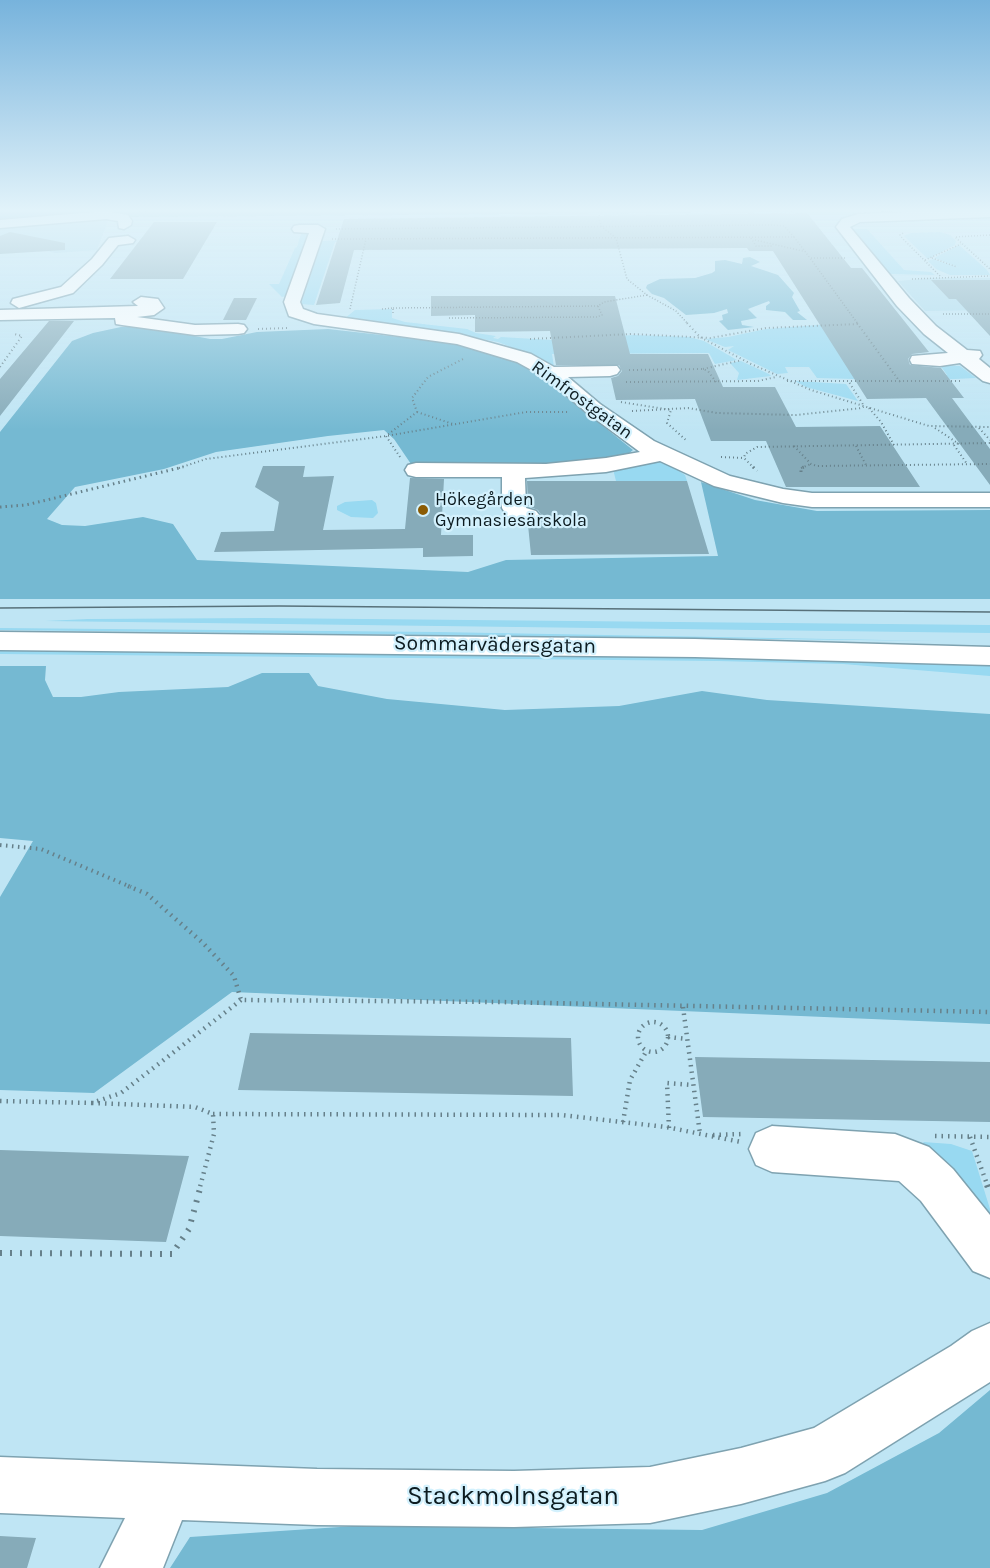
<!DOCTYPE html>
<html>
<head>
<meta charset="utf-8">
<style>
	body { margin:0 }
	canvas { display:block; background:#bfe5f4 }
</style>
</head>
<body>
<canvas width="990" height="1568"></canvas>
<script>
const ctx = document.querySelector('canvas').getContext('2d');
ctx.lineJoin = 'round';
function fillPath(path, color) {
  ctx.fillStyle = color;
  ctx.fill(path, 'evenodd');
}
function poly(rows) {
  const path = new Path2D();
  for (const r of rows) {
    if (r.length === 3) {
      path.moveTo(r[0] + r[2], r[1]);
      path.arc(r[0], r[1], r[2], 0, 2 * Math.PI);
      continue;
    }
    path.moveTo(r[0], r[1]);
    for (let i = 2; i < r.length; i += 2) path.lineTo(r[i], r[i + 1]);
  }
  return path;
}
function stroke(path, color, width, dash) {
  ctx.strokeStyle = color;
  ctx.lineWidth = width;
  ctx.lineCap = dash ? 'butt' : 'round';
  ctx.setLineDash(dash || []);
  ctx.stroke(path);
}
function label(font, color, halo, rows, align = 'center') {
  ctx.font = font + ' Karla,sans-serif';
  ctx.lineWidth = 4.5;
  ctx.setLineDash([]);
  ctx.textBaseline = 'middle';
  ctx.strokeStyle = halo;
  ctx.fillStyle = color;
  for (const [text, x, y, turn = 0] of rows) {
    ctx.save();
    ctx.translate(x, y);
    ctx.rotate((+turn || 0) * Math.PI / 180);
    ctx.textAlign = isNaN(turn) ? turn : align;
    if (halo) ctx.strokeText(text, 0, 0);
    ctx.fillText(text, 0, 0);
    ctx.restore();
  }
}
fillPath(poly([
	[109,218,97,250,56,253,29,247,0,247,0,226],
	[933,278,990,278,990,310,925,311,898,281]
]), '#abdaec');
fillPath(poly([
	[851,229,867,229,904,270,931,272,935,275,890,274],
	[302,231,310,233,306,243,301,243,306,244,286,296,282,297,269,284,279,284,295,248,297,247],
	[940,232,950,235,956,241,955,245,928,259,904,236,911,233],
	[351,240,357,242,335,242,314,305,301,304,322,241],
	[959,245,987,270,990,275,950,275,936,269,928,261,933,259,960,268,934,258],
	[392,309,392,318,405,322,467,329,476,333,496,336,493,338,498,339,501,337,552,340,634,335,689,337,704,341,737,360,715,364,709,353,552,354,554,367,534,356,498,342,439,331,344,319,355,310],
	[831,324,892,380,817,378,809,367,785,367,788,373,777,374,728,350,734,346,725,347,705,339,728,337,766,329],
	[741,361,769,374,771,376,737,380,739,373,730,363],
	[940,365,960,366,976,378,932,380,925,375,947,375],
	[795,381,846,384,858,401,806,387],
	[656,462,670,465,685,475,687,481,616,481,613,469],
	[372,500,376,503,378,513,373,518,351,517,337,510,337,506,345,502],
	[262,618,990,625,990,633,45,621,88,619],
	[0,628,438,632,941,641,0,630],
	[128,646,902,661,990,666,990,676,843,664,717,661,0,654,0,647],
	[923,1142,951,1144,972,1151,990,1209,990,1229]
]), '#98d9f1');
fillPath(poly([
	[0,210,790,210,792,212,129,217,0,221],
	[750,257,760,262,751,266,778,275,794,293,792,297,800,311,797,312,807,320,793,320,785,312,766,310,766,306,770,303,769,301,748,309,757,318,741,321,742,325,754,327,728,330,719,321,723,320,722,315,728,313,727,309,714,313,686,315,664,298,652,294,646,288,647,285,660,279,695,278,712,273,715,271,715,261,725,260,742,264,743,258],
	[121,327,149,327,210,339,222,339,257,332,328,329,453,343,508,358,534,371,633,450,626,456,528,467,422,467,411,464,394,439,384,430,328,436,216,452,164,469,75,487,47,519,62,525,85,526,143,517,173,524,197,560,468,572,506,560,718,556,701,482,755,500,817,511,990,510,990,599,0,599,0,432,72,341,93,333],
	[0,666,46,666,45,680,53,697,81,697,119,692,228,687,262,673,309,673,318,686,387,699,505,710,619,706,702,691,767,700,990,714,990,1024,232,992,94,1093,0,1090,0,897,33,841,0,838],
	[990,1390,990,1568,170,1568,190,1537,355,1526,702,1530,827,1493,939,1433]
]), '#75b9d2');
fillPath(poly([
	[807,213,851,268,862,268,929,352,912,354,908,359,910,365,941,368,964,398,952,398,990,449,990,485,926,398,867,399,773,251,749,251,747,248,354,250,340,303,316,305,344,219],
	[154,222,217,222,183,279,110,279],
	[10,232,65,243,65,250,0,254,0,236],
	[931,280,990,280,990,336,956,299,949,299],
	[431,296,615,296,630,354,708,354,723,387,775,387,796,427,880,426,920,487,786,487,766,441,711,441,695,399,616,400,611,378,618,376,622,371,619,365,556,365,550,331,475,332,475,315,431,316],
	[234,298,257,298,246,320,223,320],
	[49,321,74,321,0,416,0,379],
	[263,466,305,466,303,477,334,476,323,530,405,529,410,478,444,479,441,535,473,535,473,556,423,557,423,548,214,552,221,532,274,531,279,502,255,487],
	[527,481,687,481,709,554,531,555,528,525,538,522,542,516,538,510,528,506],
	[250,1033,571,1038,573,1096,238,1090],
	[695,1057,990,1062,990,1122,703,1117],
	[0,1150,189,1156,166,1242,0,1236],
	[0,1536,36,1538,27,1568,0,1568]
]), '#86abb9');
const minor = poly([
	[956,210,990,210,990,217,860,222,850,227,909,298,936,326,967,350,980,351,982,355,979,359,990,368,990,383,983,381,960,363,940,366,912,364,910,360,912,356,948,353,924,334,897,306,836,227,842,219,858,214,956,210],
	[106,211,128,215,132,221,131,225,124,229,119,228,118,221,106,219,0,228,0,220,106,211],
	[299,225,318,225,325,229,300,302,303,309,317,314,459,334,531,354,554,367,617,366,620,370,617,374,610,376,568,377,600,404,654,441,730,476,783,489,812,493,990,493,990,507,812,507,783,503,714,486,660,461,606,472,525,478,526,508,536,511,540,516,536,521,528,523,509,519,502,508,502,477,416,477,408,475,405,470,408,465,416,463,546,464,606,458,640,452,586,412,546,378,517,362,457,344,314,324,289,316,284,302,309,233,294,232,292,229,294,226,299,225],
	[128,236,135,240,133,243,118,245,102,265,73,293,19,308,11,303,13,299,61,287,92,259,109,238,128,236],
	[141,297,158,299,164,308,154,315,137,317,195,325,238,324,244,325,247,329,244,333,238,334,195,335,122,325,116,324,115,318,0,320,0,310,138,306,133,302,141,297],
	[0,632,695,639,990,647,990,665,695,657,0,650,0,632],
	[772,1126,895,1134,929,1147,953,1169,990,1215,990,1278,973,1271,921,1201,899,1181,772,1172,756,1165,749,1149,756,1133,772,1126],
	[990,1323,990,1382,845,1473,825,1481,741,1504,650,1523,514,1527,317,1525,182,1520,163,1568,100,1568,125,1518,0,1513,0,1457,317,1469,514,1471,650,1467,741,1448,814,1428,951,1346,972,1331,990,1323]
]);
stroke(minor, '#7ea2b0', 3);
stroke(poly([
	[603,210,598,217,602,227,616,238,627,279,647,295,676,311,688,324],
	[139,212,165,210],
	[903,233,900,235,902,238,941,277],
	[990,235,955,237,990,269],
	[794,237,810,258],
	[751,238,756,246,773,246],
	[332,239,794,237,784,226,773,225,334,229],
	[755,240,807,252],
	[845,258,810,258,858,324],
	[932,258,957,267],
	[925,260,961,244],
	[912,279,990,276],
	[393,308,598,306],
	[350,309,366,239],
	[382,309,393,308,393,314],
	[943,314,990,314],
	[449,318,597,317,602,315,598,306,604,302,647,295]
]), '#66808a', 1.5, [1, 2]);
stroke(poly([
	[687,323,700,337,751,364,811,390,929,426,990,427],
	[857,323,900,382],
	[258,329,287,328],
	[530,339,631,334,710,338,766,328,858,324],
	[0,367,22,336,14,334],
	[703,369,742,360],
	[629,370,703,369,708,371,716,382],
	[787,381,962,381],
	[626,382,758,381,776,377],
	[621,402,671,410,667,423,687,441],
	[869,408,881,422,894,445],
	[632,411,688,408,717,413,796,415,862,408,864,406,849,382],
	[417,412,453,424],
	[935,428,959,444],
	[979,428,990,440],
	[954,445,967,464],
	[794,446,811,464,817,466,990,464],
	[856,446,866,465],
	[400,457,386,436,417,412,412,398,428,377,463,359],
	[721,457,744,458],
	[179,468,206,459,386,436,526,412,568,412],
	[754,468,744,458,745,454,757,447,990,443],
	[801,468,811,464]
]), '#66808a', 2, [1, 3]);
stroke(poly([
	[753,467,757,471],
	[801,472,801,468,804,467],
	[0,507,26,505,183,467]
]), '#66808a', 3, [1.5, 4]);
stroke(poly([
	[0,845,41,849,131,887]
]), '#66808a', 4, [1.5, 4.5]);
stroke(poly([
	[128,886,147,894,203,943,234,976,241,1000,499,1002,990,1012],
	[683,1007,700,1134],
	[653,1037,15],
	[668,1037,687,1039],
	[0,1101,92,1103,121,1093,241,1000],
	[92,1103,195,1107,213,1114,214,1134,200,1187],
	[213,1114,561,1115,666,1127,741,1142],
	[623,1122,630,1080,647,1050],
	[669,1128,667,1083,693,1085],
	[713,1135,744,1134],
	[935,1136,990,1137],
	[970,1137,988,1187]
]), '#66808a', 4.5, [1.5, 5]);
stroke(poly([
	[987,1185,990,1193],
	[0,1253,172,1254,189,1229,201,1185]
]), '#66808a', 6, [2, 8]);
fillPath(minor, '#fff');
stroke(poly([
	[0,608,279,606,990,612]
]), '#58717a', 1.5);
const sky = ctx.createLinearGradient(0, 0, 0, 430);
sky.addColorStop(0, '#77b3dc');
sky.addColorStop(0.49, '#e2f3fa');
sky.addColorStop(1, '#e2f3fa00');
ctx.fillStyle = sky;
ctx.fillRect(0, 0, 990, 430);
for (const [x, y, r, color] of [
	[423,510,6,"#8b5b03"]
]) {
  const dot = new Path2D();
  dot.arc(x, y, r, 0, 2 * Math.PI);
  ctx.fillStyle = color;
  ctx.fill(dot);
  stroke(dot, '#d3f1fd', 2);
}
label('18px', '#0c1b20', '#d3f1fd', [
	["Rimfrostgatan",582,400,36]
]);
label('18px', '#0c1b20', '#d3f1fd', [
	["Hökegården",435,500],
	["Gymnasiesärskola",435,521]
], 'left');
label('21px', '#0c1b20', '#d3f1fd', [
	["Sommarvädersgatan",495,645,1]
]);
label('26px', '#0c1b20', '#d3f1fd', [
	["Stackmolnsgatan",513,1497]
]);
</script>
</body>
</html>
